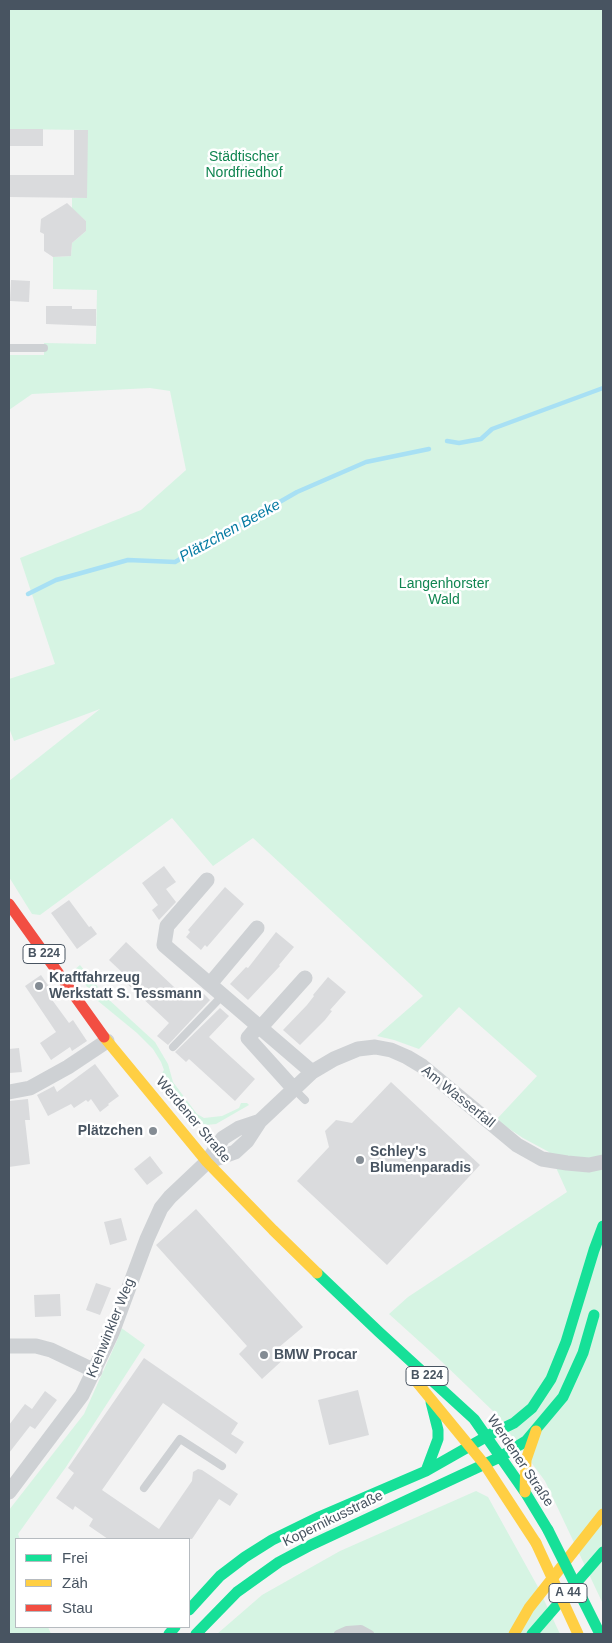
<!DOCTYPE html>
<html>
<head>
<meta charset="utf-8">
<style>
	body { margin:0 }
	#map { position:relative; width:612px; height:1643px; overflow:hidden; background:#f3f3f3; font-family:Helvetica,sans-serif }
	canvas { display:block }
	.frame { position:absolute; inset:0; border:10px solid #485461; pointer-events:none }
	.legend { position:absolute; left:15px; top:1538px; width:175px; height:90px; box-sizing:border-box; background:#fff; border:1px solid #b6bbc0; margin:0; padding:6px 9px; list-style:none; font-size:15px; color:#485461 }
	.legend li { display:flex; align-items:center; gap:10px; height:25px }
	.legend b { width:25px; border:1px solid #b6bbc0 }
</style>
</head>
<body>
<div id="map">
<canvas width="612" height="1643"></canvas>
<div class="frame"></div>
<ul class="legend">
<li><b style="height:6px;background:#16e098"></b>Frei</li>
<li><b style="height:6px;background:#ffcf43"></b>Zäh</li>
<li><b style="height:6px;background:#f24e42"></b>Stau</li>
</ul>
</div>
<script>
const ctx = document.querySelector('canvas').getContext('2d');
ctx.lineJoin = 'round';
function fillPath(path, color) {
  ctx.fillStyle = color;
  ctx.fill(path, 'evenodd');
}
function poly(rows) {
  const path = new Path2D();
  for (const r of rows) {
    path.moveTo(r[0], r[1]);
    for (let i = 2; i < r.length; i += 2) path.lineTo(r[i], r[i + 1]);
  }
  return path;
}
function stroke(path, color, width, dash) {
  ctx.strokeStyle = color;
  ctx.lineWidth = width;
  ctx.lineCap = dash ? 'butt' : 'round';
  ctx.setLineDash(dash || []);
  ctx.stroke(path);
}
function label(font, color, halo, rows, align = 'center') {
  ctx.font = font + ' Helvetica,sans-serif';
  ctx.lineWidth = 5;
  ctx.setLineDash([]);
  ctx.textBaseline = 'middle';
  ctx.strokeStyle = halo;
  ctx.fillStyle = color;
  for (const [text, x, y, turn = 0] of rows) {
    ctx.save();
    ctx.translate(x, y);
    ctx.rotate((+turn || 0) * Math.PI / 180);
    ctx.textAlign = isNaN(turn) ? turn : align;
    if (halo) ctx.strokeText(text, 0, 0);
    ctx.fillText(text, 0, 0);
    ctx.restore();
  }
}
fillPath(poly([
	[9,9,603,9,603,1604,545,1481,494,1412,441,1361,389,1314,408,1297,567,1192,549,1152,523,1138,496,1120,537,1076,459,1007,419,1049,394,1040,377,1036,423,996,253,838,213,866,172,818,40,915,32,914,9,877,9,781,100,709,14,741,9,728,9,679,55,664,20,558,141,510,186,470,170,391,150,388,32,394,9,410,9,355,44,355,44,343,96,344,97,290,53,289,53,257,71,256,72,243,86,231,86,221,72,209,72,198,87,198,87,130,9,129],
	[80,965,107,998,155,1042,168,1064,173,1082,197,1114,204,1118,222,1116,239,1108,241,1103,247,1103,249,1105,216,1124,206,1125,196,1120,173,1090,162,1073,164,1070,161,1062,153,1049,137,1033,98,1001,74,970],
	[120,1327,145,1345,66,1467,18,1534,20,1539,16,1539,16,1627,48,1627,51,1634,9,1634,9,1510,84,1414,119,1336],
	[476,1491,488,1497,538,1587,560,1634,217,1634,262,1595,340,1551]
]), '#d6f4e3');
stroke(poly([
	[447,441,459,443,481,439,492,429,603,388],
	[28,594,56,580,128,560,175,562,297,492,366,462,429,449]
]), '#a8e0f4', 4.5);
fillPath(poly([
	[9,129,43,129,43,146,9,146],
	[74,130,88,130,87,198,9,197,9,175,74,175],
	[67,203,86,221,86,231,72,243,71,256,53,257,44,251,44,234,40,232,41,219],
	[11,280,30,281,29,302,10,301],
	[46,306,72,306,72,309,96,309,96,326,46,324],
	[164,866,176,882,166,889,176,902,159,920,152,910,158,905,142,883],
	[225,887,244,904,207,947,205,945,201,950,186,937,190,932,188,930],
	[69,900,89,927,91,926,97,934,77,949,51,913],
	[276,932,294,947,279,965,280,966,248,1000,230,984,246,967,248,968],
	[126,942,189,1001,200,990,210,1000,168,1045,157,1036,169,1023,123,980,126,976,109,960],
	[41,975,54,994,50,997,69,1023,73,1020,87,1041,72,1051,70,1047,51,1060,40,1043,56,1032,25,986],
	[328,977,346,992,330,1010,332,1011,325,1020,300,1045,283,1030,307,1005,314,996,313,995],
	[220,1008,229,1016,209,1037,255,1079,235,1101,189,1059,186,1062,175,1052],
	[19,1048,22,1072,9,1073,9,1049],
	[95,1064,119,1096,108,1104,109,1105,100,1112,91,1099,88,1102,86,1100,74,1108,71,1104,48,1116,37,1095,54,1086,57,1092],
	[391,1082,480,1165,387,1265,297,1181,329,1147,325,1131,336,1120,352,1123],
	[28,1099,30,1120,25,1120,30,1164,9,1167,9,1101],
	[150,1156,163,1173,147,1185,134,1169],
	[196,1209,303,1327,278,1348,286,1357,262,1379,239,1354,247,1346,156,1245],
	[121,1218,127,1240,110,1245,104,1222],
	[96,1283,111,1288,100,1315,86,1310],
	[60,1294,61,1316,35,1317,34,1295],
	[144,1358,238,1423,231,1434,244,1442,236,1454,163,1403,102,1490,159,1529,192,1481,193,1472,198,1469,202,1470,238,1494,230,1506,219,1499,192,1539,108,1539,89,1526,93,1519,75,1506,73,1510,56,1498,74,1473,68,1468],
	[358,1390,369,1435,329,1445,318,1400],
	[45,1391,57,1400,35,1429,30,1426,9,1453,9,1425,25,1404,32,1409]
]), '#dadbdd');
stroke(poly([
	[9,348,44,348],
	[173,1047,223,995],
	[294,1089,305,1100],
	[144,1488,180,1439,222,1466],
	[338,1634,347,1630,361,1629,370,1634]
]), '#ced1d4', 8);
stroke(poly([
	[207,880,167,926,164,945,312,1072],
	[210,984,257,928],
	[294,1089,248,1038,254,1031,261,1027,305,978],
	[9,1092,30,1088,68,1067,107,1041],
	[207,1162,235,1152,247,1141,260,1121,312,1072,334,1059,358,1049,375,1047,391,1050,407,1057,422,1066,517,1145,542,1159,567,1163,589,1165,603,1162],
	[9,1346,36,1346,51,1350,95,1371],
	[9,1492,82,1395,112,1333,147,1239,161,1208,170,1197,207,1162,223,1138,239,1128,260,1121]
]), '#ced1d4', 15);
stroke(poly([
	[317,1273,379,1332,474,1419,525,1492,548,1530],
	[487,1436,514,1423,532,1408,551,1379,566,1342,594,1250,603,1226],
	[500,1457,526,1441,563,1397,583,1353,594,1315],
	[426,1471,438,1439,438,1430,431,1402],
	[189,1610,220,1576,245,1557,272,1540,319,1517,426,1471,484,1438],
	[169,1634,175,1627],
	[196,1634,237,1592,279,1562,311,1545,500,1457],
	[532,1634,603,1552]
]), '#16e098', 11);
stroke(poly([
	[104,1037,207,1162,273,1230,317,1273],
	[416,1381,485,1465,536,1543],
	[525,1492,526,1460,536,1431],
	[514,1634,529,1608,603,1514]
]), '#ffcf43', 11);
stroke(poly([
	[9,904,104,1037]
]), '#f24e42', 11);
stroke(poly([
	[548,1530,600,1634]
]), '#16e098', 11);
stroke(poly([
	[536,1543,578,1634]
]), '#ffcf43', 11);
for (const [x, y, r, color] of [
	[39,986,5,"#848c94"],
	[153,1131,5,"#848c94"],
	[360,1160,5,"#848c94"],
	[264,1355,5,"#848c94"]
]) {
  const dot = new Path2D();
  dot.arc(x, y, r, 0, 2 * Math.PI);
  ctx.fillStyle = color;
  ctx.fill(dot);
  stroke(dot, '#fff', 2);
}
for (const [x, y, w] of [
	[44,954,42],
	[427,1376,42],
	[568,1593,38]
]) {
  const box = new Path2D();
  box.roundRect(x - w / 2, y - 9.5, w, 19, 4);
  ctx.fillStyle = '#fff';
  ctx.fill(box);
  stroke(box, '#485461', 1);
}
label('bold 12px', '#485461', null, [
	["B 224",44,954],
	["B 224",427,1376],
	["A 44",568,1593]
]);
label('14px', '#108551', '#fff', [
	["Städtischer",244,157],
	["Nordfriedhof",244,173],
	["Langenhorster",444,584],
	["Wald",444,600]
]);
label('bold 14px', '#485461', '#fff', [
	["Kraftfahrzeug",49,978],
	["Werkstatt S. Tessmann",49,994],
	["Plätzchen",143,1131,"right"],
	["Schley's",370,1152],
	["Blumenparadis",370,1168],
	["BMW Procar",274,1355]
], 'left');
label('14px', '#485461', '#fff', [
	["Am Wasserfall",458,1097,39],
	["Werdener Straße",193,1120,50],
	["Krehwinkler Weg",111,1328,-68],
	["Werdener Straße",520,1461,56],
	["Kopernikusstraße",333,1519,-26]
]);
label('italic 15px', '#037aa2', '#fff', [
	["Plätzchen Beeke",230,531,-29]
]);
</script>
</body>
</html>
